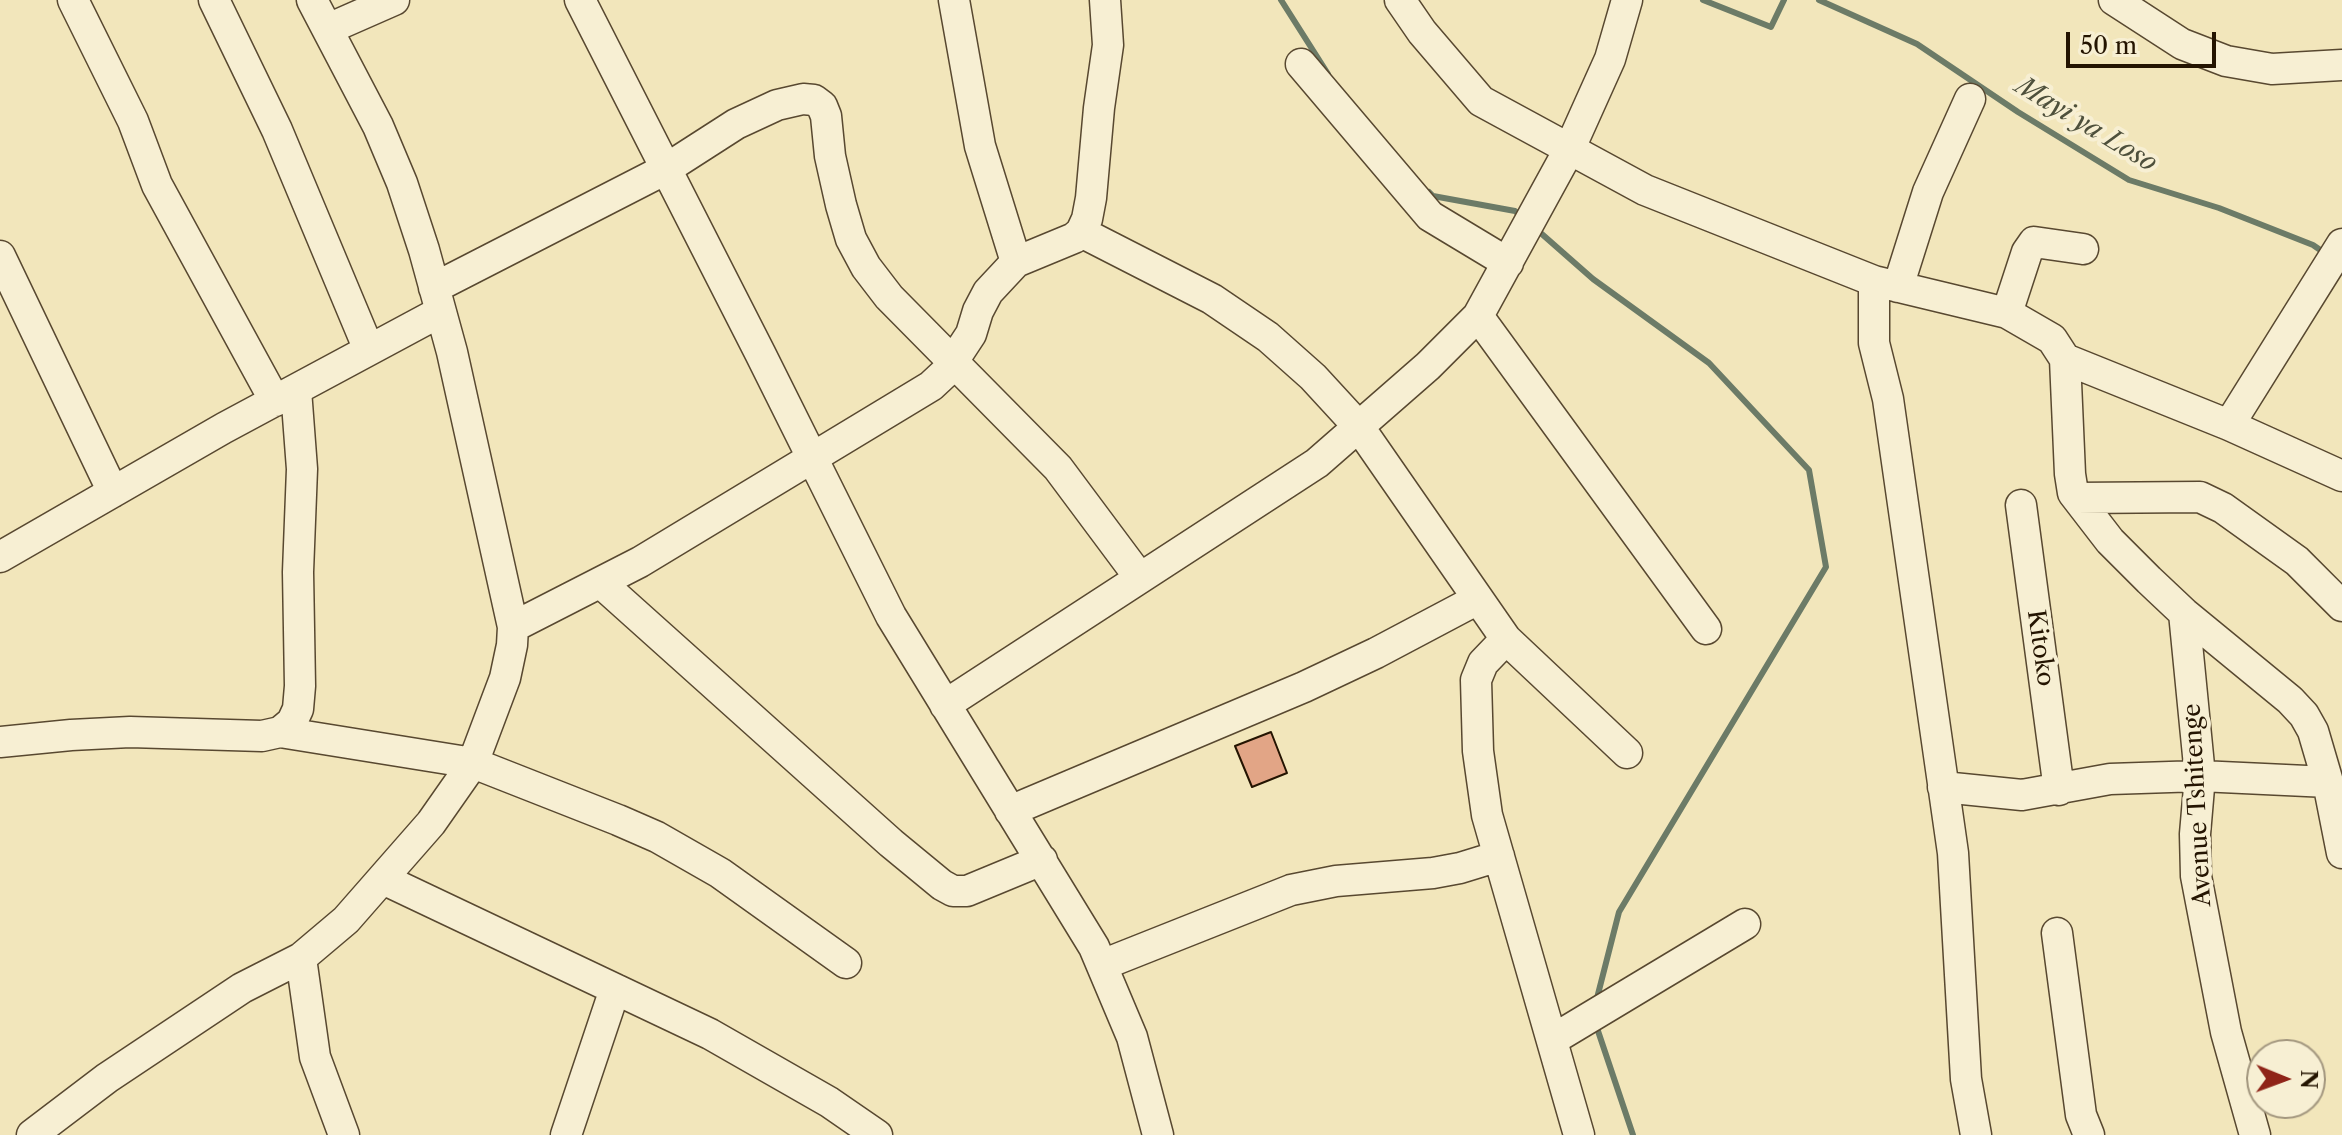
<!DOCTYPE html>
<html>
<head>
<meta charset="utf-8">
<style>
	body { margin:0 }
	#map { position:relative; width:2342px; height:1135px; overflow:hidden; background:#f2e6bb; font-family:"Libre Caslon Text",serif }
	canvas { display:block }
	.north { position:absolute; left:2246px; top:1039px; width:80px; height:80px; box-sizing:border-box; background:#f7efd3; border:2px solid #a3977f; border-radius:50%; rotate:91deg; font-size:22px; font-weight:700; line-height:32px; text-align:center; color:#241401 }
	.north::after { content:''; display:block; margin:auto; width:28px; height:36px; background:#8f2418; clip-path:polygon(50% 0,100% 100%,50% 72%,0 100%) }
	.scale { position:absolute; left:2066px; top:32px; width:150px; height:36px; box-sizing:border-box; border:4px solid #241401; border-top:0; padding-left:10px; font-size:24px; line-height:28px; white-space:nowrap; color:#241401; -webkit-text-stroke:6px #f7efd3; paint-order:stroke }
</style>
</head>
<body>
<div id="map">
<canvas width="2342" height="1135"></canvas>
<div class="north">N</div>
<div class="scale">50 m</div>
</div>
<script>
const ctx = document.querySelector('canvas').getContext('2d');
ctx.lineJoin = 'round';
function poly(rows) {
  const path = new Path2D();
  for (const r of rows) {
    path.moveTo(r[0], r[1]);
    for (let i = 2; i < r.length; i += 2) path.lineTo(r[i], r[i + 1]);
  }
  return path;
}
function stroke(path, color, width, dash) {
  ctx.strokeStyle = color;
  ctx.lineWidth = width;
  ctx.lineCap = dash ? 'butt' : 'round';
  ctx.setLineDash(dash || []);
  ctx.stroke(path);
}
function fillPath(path, color) {
  ctx.fillStyle = color;
  ctx.fill(path, 'evenodd');
}
function label(font, color, halo, rows, align = 'center') {
  ctx.font = font + ' "Libre Caslon Text",serif';
  ctx.lineWidth = 8;
  ctx.setLineDash([]);
  ctx.textBaseline = 'middle';
  ctx.strokeStyle = halo;
  ctx.fillStyle = color;
  for (const [text, x, y, turn = 0] of rows) {
    ctx.save();
    ctx.translate(x, y);
    ctx.rotate((+turn || 0) * Math.PI / 180);
    ctx.textAlign = isNaN(turn) ? turn : align;
    if (halo) ctx.strokeText(text, 0, 0);
    ctx.fillText(text, 0, 0);
    ctx.restore();
  }
}
stroke(poly([
	[1281,0,1328,74],
	[1703,0,1771,27,1784,0],
	[1819,0,1917,44,2018,112,2129,180,2219,208,2313,245,2326,254],
	[1429,192,1433,196,1515,211,1523,218],
	[1535,228,1593,279,1709,363,1809,470,1826,567,1619,912,1596,1002],
	[1596,1025,1633,1135]
]), '#6c7b67', 6);
const building = poly([
	[1271,732,1287,773,1252,787,1235,746,1271,732]
]);
fillPath(building, '#e2a586');
stroke(building, '#241401', 2);
const minor = poly([
	[73,0,133,121,157,185,275,401],
	[214,0,277,130,369,350],
	[580,0,760,353,891,616,1094,947,1132,1037,1158,1135],
	[954,0,980,146,1016,262],
	[1400,0,1422,32,1481,101,1645,190,1874,281,2007,313,2052,339,2065,359,2229,425,2342,476],
	[2114,0,2182,44,2226,61,2272,69,2342,65],
	[328,29,394,0],
	[1301,64,1430,216,1508,263],
	[1081,232,1212,299,1268,337,1313,377,1359,427,1506,639,1627,753],
	[0,256,113,492],
	[1874,281,1874,343,1888,399,1953,853,1966,1079,1976,1135],
	[1898,287,1928,192,1970,99],
	[434,288,666,169,736,124,777,105,803,99,814,100,822,106,826,116,830,156,841,205,851,239,866,267,889,297,1058,468,1140,578],
	[2007,313,2027,252,2034,242,2083,249],
	[1478,316,1706,629],
	[2065,359,2070,474,2073,493,2110,541,2149,580,2184,613,2290,700,2304,715,2313,731,2328,782,2342,853],
	[2229,425,2342,244],
	[2077,498,2200,497,2223,508,2297,561,2342,606],
	[2021,505,2059,790],
	[0,557,224,428,440,312],
	[601,583,891,843,942,885,953,891,967,891,1042,860],
	[2184,613,2200,776,2195,834,2196,876,2226,1032,2255,1135],
	[513,627,640,562,931,386,946,372,971,334,978,311,988,292,1016,262,1074,238,1081,232,1087,219,1091,198,1099,108,1108,45,1105,0],
	[1506,639,1483,663,1476,680,1478,751,1487,815,1579,1135],
	[945,705,1317,463,1428,366,1478,316,1570,148,1610,59,1627,0],
	[280,732,473,763,618,820,657,837,720,873,846,963],
	[0,742,71,735,130,732,262,736,280,732,292,722,298,709,300,686,298,572,302,469,296,390],
	[1943,787,2022,795,2110,779,2200,776,2328,782],
	[1010,811,1304,687,1376,653,1478,599],
	[383,879,710,1034,829,1102,877,1135],
	[2057,933,2081,1115,2089,1135],
	[301,958,315,1057,344,1135],
	[1102,965,1291,890,1336,881,1433,873,1460,868,1499,856],
	[1552,1040,1745,924],
	[32,1135,107,1078,242,988,301,958,346,920,431,823,473,763,505,678,512,645,513,627,452,352,424,250,402,183,378,126,312,0],
	[566,1135,615,989]
]);
stroke(minor, '#584830', 33);
stroke(minor, '#f7efd3', 30);
label('24px', '#241401', '#f7efd3', [
	["Kitoko",2040,648,82],
	["Avenue Tshitenge",2198,805,-93]
]);
label('italic 26px', '#4e503c', '#f7efd3', [
	["Mayi ya Loso",2086,125,31]
]);
</script>
</body>
</html>
